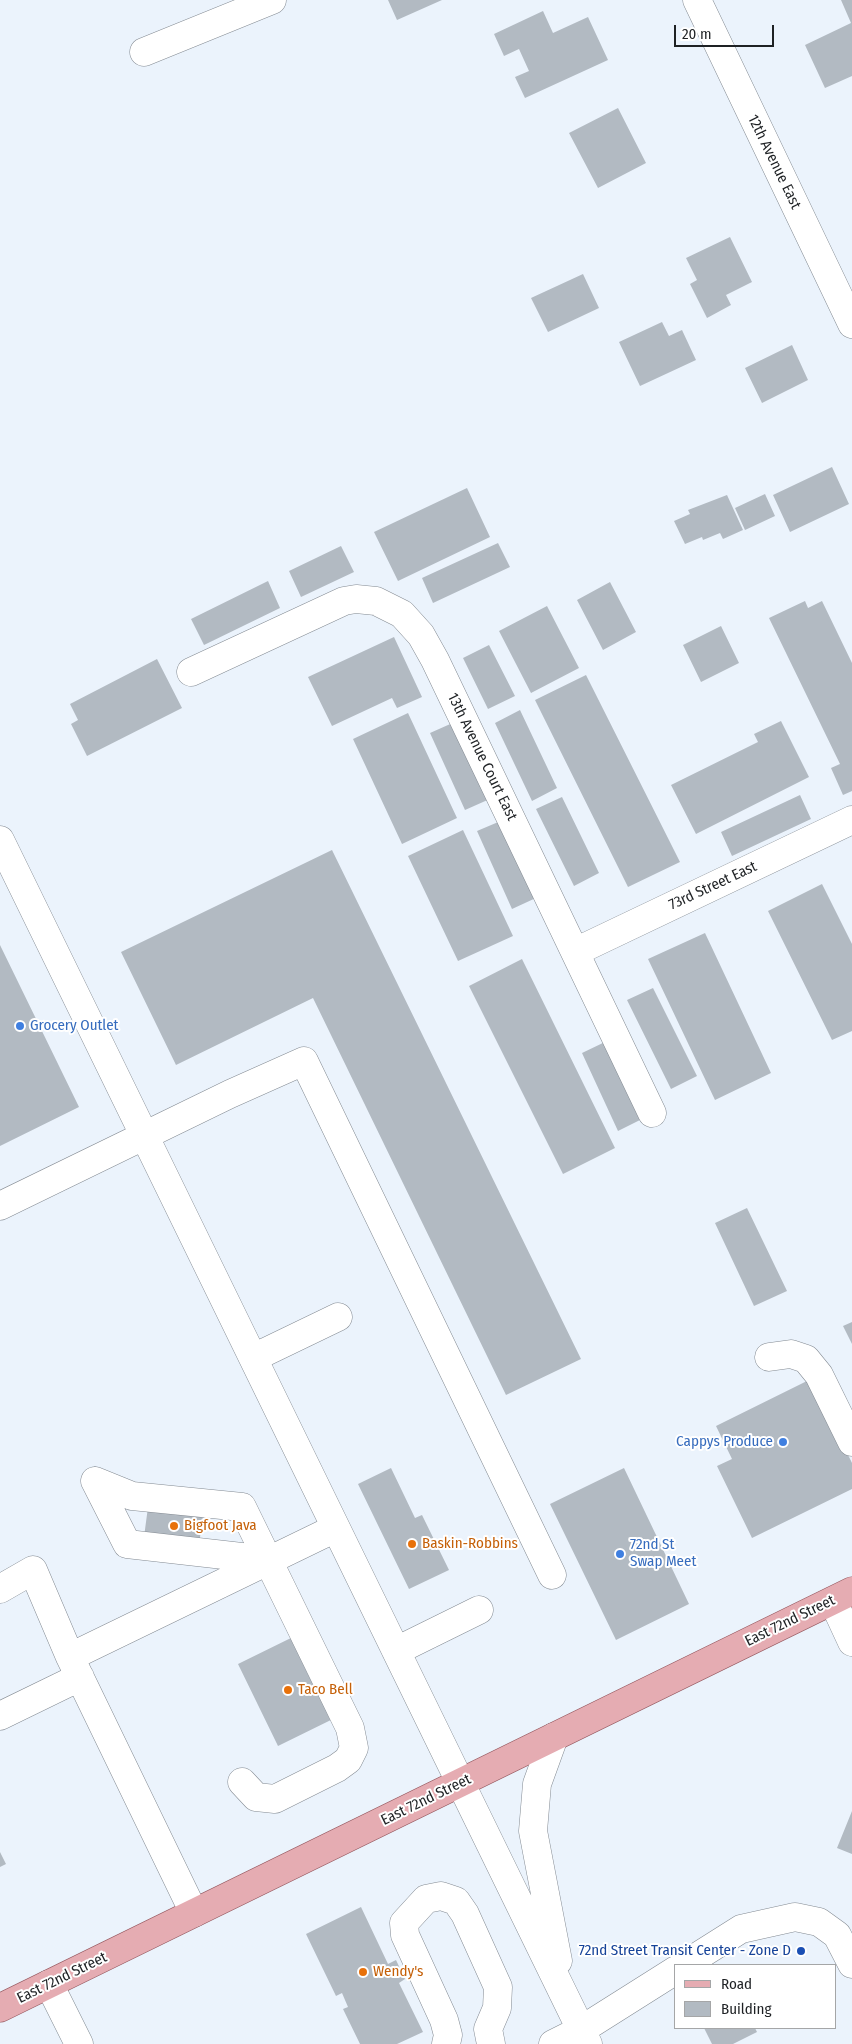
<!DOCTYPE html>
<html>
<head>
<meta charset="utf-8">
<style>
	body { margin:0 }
	#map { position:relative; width:852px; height:2044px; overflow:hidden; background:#ebf3fc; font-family:"Fira Sans Condensed",sans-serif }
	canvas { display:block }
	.legend { position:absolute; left:674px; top:1964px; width:162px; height:65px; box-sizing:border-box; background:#fff; border:1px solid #a5a6a7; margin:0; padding:6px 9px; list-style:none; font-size:15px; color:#1e2124 }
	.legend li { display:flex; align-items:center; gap:10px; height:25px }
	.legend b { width:25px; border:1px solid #a5a6a7 }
	.scale { position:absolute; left:674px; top:25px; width:100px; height:22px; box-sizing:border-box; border:2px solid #1e2124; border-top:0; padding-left:6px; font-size:15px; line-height:18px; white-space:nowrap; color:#1e2124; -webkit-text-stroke:4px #fff; paint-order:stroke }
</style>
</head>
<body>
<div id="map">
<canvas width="852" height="2044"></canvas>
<ul class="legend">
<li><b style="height:6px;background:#e5acb2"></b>Road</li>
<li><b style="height:14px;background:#b2bac2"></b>Building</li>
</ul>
<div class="scale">20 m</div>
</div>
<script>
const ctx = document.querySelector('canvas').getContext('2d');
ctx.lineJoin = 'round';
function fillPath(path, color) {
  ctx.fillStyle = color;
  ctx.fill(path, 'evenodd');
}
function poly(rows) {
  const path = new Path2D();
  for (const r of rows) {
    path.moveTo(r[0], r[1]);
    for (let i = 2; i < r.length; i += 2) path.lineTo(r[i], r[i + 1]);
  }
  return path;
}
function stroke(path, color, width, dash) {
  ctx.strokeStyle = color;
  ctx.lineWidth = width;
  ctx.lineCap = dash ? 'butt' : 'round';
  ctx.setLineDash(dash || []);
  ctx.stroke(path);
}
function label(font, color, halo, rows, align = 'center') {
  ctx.font = font + ' "Fira Sans Condensed",sans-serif';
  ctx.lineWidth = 4;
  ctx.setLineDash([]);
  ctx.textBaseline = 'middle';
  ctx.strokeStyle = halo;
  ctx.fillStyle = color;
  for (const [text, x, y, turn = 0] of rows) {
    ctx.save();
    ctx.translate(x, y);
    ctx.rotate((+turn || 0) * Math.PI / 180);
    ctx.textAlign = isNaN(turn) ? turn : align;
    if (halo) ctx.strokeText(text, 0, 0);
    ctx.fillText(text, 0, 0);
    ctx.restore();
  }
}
fillPath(poly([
	[388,0,442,0,397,20],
	[841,0,852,0,852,76,825,88,805,45,851,23],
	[543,11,553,33,588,17,608,60,525,98,515,77,529,71,519,49,504,56,494,34],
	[618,108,646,163,598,188,569,133],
	[730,237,752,282,726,295,731,305,707,318,690,284,697,280,686,258],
	[583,274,599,308,548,332,531,298],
	[662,322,669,336,682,330,696,360,640,386,619,342],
	[792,345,808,380,762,403,745,368],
	[832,467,849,504,790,532,773,495],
	[467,488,490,537,398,581,374,532],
	[765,494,775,516,745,530,735,508],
	[727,495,743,530,723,539,720,533,703,540,702,537,685,544,674,521,690,514,688,510],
	[498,543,510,567,433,603,422,578],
	[341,546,354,572,301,597,289,571],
	[268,581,280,608,204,645,191,619],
	[610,582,636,632,603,650,577,600],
	[805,601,808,608,822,601,852,663,852,791,843,795,831,768,840,764,769,618],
	[547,606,579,668,531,693,499,631],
	[721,626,739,663,701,682,683,645],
	[394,637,422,697,397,708,392,698,332,726,308,677],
	[489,645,515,696,488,709,463,658],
	[157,659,182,708,87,756,71,724,78,720,70,704],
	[586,675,680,862,628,887,535,700],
	[520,710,557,788,532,801,495,723],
	[408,713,457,818,402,844,353,739],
	[457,721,492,798,465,810,430,733],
	[781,721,809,777,696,834,671,785,758,742,754,734],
	[800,795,811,819,732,856,721,832],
	[562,797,599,873,574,886,536,809],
	[503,820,538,897,512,909,477,831],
	[463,830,513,936,458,961,408,856],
	[332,850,581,1359,506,1395,313,998,176,1065,121,952],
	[822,884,852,944,852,1031,832,1040,768,911],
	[705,933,771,1073,715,1100,648,959],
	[0,945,79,1107,0,1146],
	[522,959,615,1148,563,1174,469,986],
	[653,988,697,1076,671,1089,627,1000],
	[607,1041,644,1118,618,1131,582,1053],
	[747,1208,787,1291,754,1306,715,1223],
	[852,1322,852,1344,843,1326],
	[811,1379,852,1463,852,1489,752,1538,717,1466,732,1459,716,1426],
	[391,1468,415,1518,422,1515,449,1570,409,1589,358,1484],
	[624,1468,689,1604,616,1640,550,1504],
	[148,1507,203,1515,199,1545,144,1537],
	[297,1635,337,1717,278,1746,238,1664],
	[852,1811,852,1854,837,1848],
	[0,1852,6,1864,0,1867],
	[361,1907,388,1964,396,1960,405,1979,399,1983,423,2032,397,2044,360,2044,343,2009,348,2007,342,1993,336,1996,306,1934],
	[704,2028,755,2028,757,2032,733,2044,712,2044]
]), '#b2bac2');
const minor = poly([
	[697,0,852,324],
	[144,52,272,0],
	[191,672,344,601,356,599,376,601,402,614,421,635,435,660,652,1113],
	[0,840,588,2044],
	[575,952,852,820],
	[0,1206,230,1094,304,1061,552,1575],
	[769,1357,791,1354,806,1359,819,1375,852,1442],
	[253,1358,338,1317],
	[95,1481,132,1496,242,1507,350,1728,354,1748,348,1760,337,1768,275,1799,256,1797,242,1782],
	[95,1481,127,1544,268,1560],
	[0,1589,33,1570,70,1657,194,1913],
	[833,1601,852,1642],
	[396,1651,479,1610],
	[70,1657,336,1528],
	[0,1716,80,1677],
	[554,1737,537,1784,533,1831,558,1961],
	[684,1965,741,1929,795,1917,819,1922,837,1935,852,1964],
	[49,1984,79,2044],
	[446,2044,448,2035,444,2020,405,1935,404,1923,426,1899,441,1896,456,1901,465,1914,498,1987,497,2008,488,2029,491,2044],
	[553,2044,581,2030,676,1970]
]);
const major = poly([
	[0,2008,852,1591]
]);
stroke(minor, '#838a92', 29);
stroke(major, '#94575e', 29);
stroke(minor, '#fff', 28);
stroke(major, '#e5acb2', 28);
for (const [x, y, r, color] of [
	[20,1026,5,"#3f7fe0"],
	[783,1442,5,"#3f7fe0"],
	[174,1526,5,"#e8710a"],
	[412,1544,5,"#e8710a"],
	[620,1554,5,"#3f7fe0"],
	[288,1690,5,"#e8710a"],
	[801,1951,5,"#1a4fb4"],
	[363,1972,5,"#e8710a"]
]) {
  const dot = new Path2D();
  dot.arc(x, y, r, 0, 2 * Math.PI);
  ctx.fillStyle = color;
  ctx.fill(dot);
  stroke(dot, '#fff', 2);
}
label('15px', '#1e2124', '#fff', [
	["12th Avenue East",774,162,64],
	["13th Avenue Court East",482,757,64],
	["73rd Street East",713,886,-25],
	["East 72nd Street",790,1621,-26],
	["East 72nd Street",426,1800,-26],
	["East 72nd Street",62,1978,-26]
]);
label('15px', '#366cbe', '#fff', [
	["Grocery Outlet",30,1026],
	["Cappys Produce",773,1442,"right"],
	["72nd St",630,1545],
	["Swap Meet",630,1562]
], 'left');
label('15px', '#c56008', '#fff', [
	["Bigfoot Java",184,1526],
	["Baskin-Robbins",422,1544],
	["Taco Bell",298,1690],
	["Wendy's",373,1972]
], 'left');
label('15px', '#164399', '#fff', [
	["72nd Street Transit Center - Zone D",791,1951]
], 'right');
</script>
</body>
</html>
